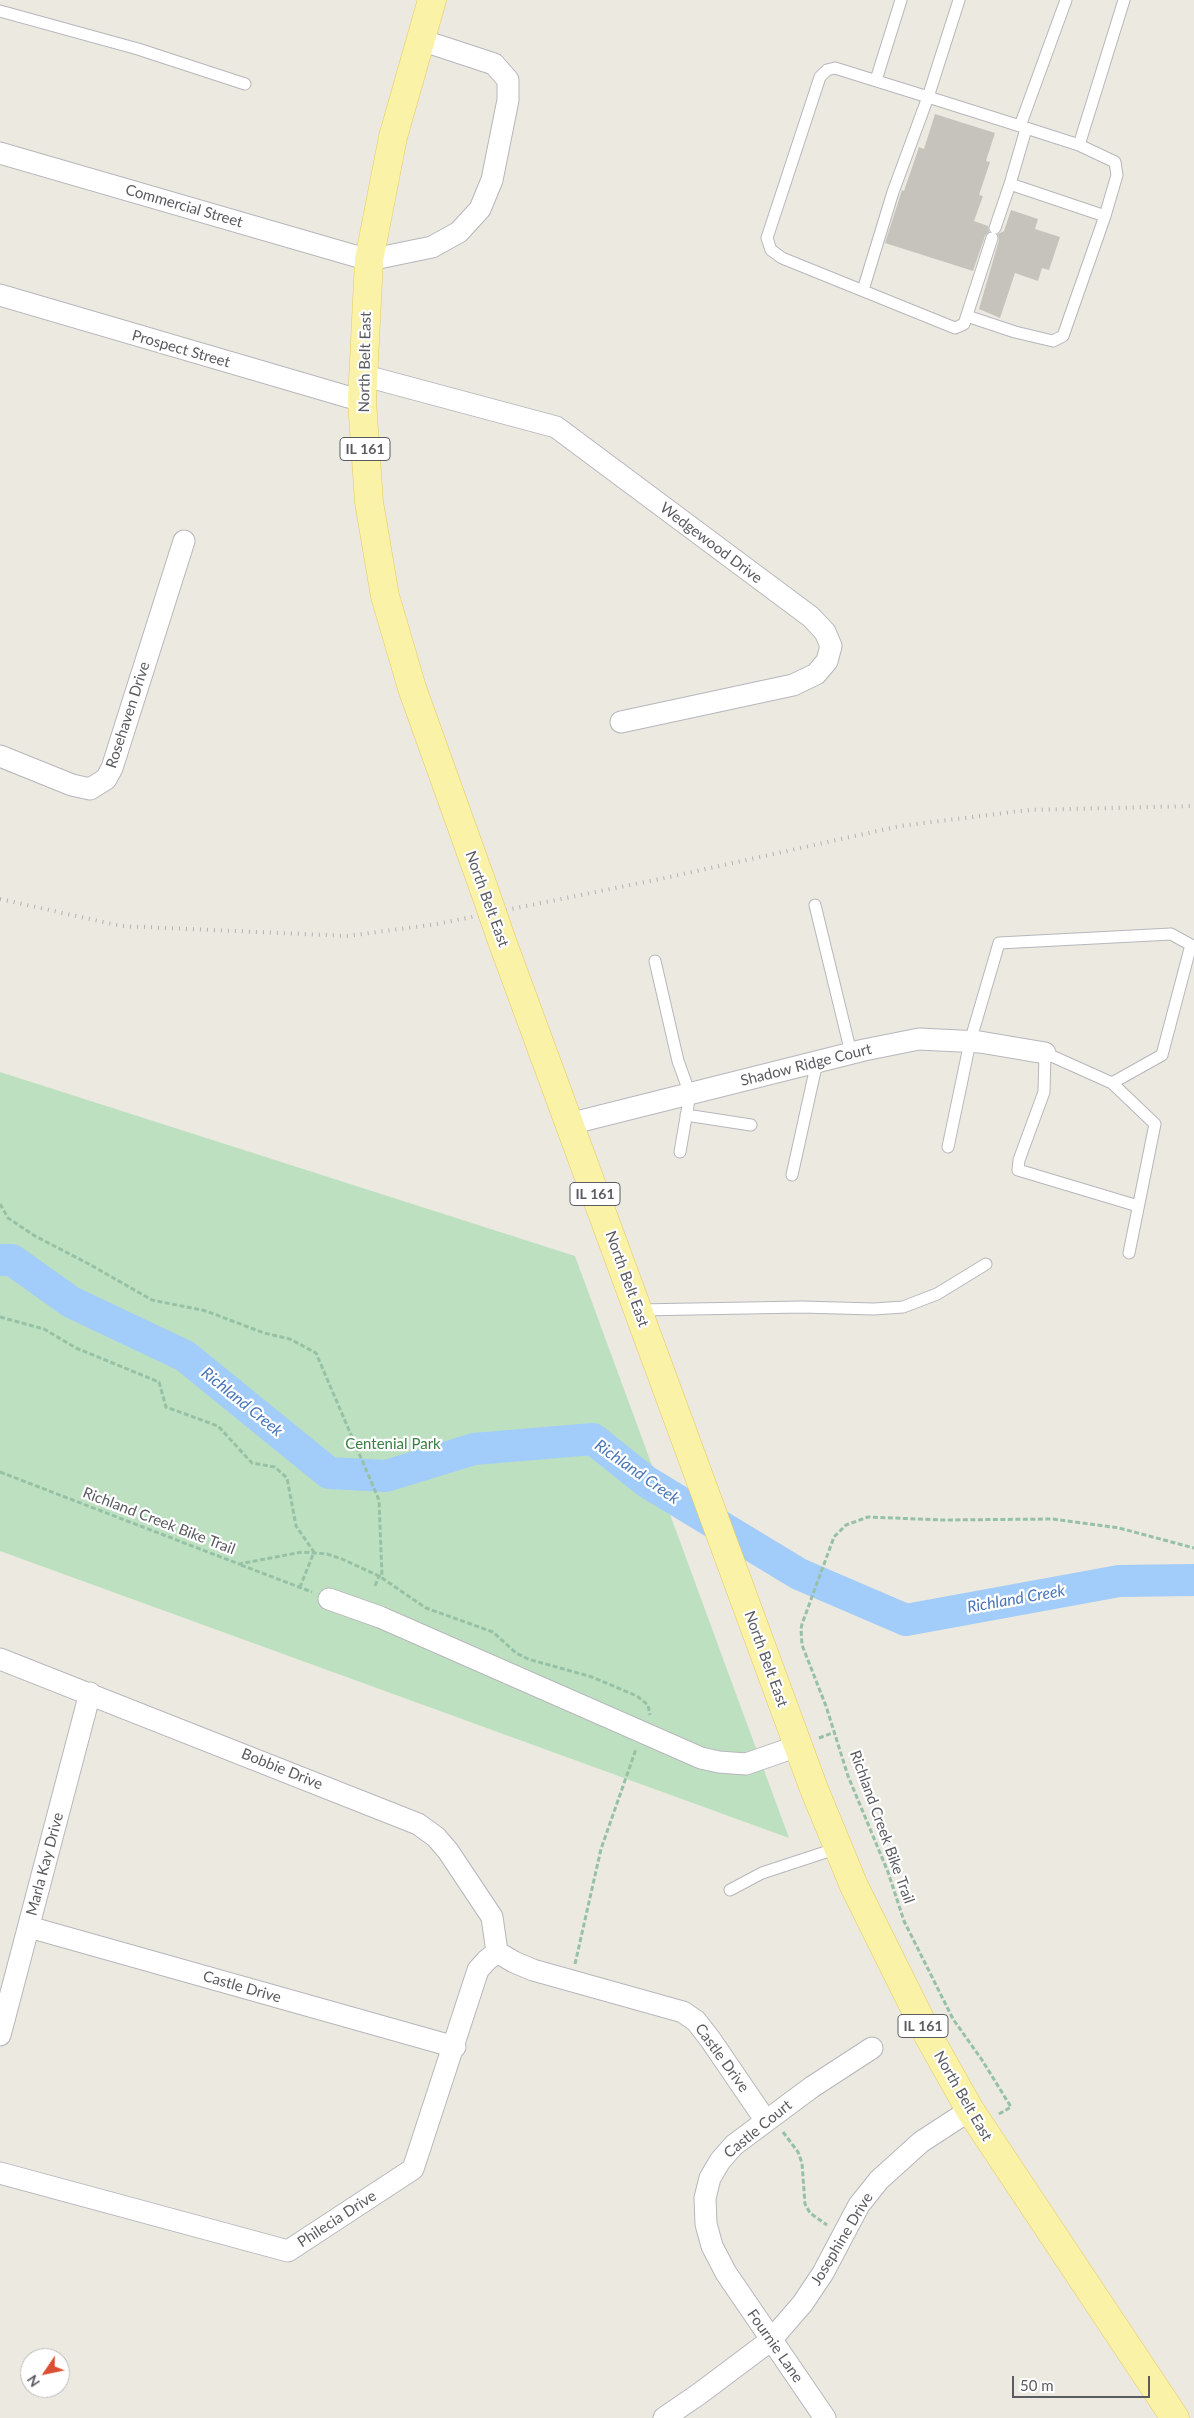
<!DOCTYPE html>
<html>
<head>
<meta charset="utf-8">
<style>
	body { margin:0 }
	#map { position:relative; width:1194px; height:2418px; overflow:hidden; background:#ebe9e0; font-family:Lato,sans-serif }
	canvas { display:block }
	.north { position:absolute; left:20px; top:2348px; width:50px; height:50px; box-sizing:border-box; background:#fff; border:1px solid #bdbdbf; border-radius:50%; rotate:236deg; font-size:14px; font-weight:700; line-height:20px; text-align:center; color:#595b60 }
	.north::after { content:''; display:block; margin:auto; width:18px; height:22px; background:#dc4e34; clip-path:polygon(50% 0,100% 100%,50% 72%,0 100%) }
	.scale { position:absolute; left:1012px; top:2376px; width:138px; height:22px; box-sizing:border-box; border:2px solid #595b60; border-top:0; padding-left:6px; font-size:15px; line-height:18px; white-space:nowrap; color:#595b60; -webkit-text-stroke:4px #fff; paint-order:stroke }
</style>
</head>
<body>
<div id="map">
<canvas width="1194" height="2418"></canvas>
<div class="north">N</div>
<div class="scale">50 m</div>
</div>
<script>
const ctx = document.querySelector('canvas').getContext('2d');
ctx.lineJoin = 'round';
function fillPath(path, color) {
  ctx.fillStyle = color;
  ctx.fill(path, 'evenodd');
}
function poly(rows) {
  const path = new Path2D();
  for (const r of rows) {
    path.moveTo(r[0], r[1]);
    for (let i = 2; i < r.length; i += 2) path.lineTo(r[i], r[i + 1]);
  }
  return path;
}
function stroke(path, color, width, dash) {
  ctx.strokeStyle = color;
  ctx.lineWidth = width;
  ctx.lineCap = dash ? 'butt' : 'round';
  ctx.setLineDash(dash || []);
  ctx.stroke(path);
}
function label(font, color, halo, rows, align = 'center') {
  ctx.font = font + ' Lato,sans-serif';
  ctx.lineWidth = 4.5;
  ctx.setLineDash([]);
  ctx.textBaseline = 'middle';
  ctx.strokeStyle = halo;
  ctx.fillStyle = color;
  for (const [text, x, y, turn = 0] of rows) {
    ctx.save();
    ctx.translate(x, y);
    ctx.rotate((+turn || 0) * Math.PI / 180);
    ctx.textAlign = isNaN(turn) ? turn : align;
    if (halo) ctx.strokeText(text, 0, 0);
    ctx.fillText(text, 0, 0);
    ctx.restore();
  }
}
fillPath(poly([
	[0,1072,575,1256,789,1838,0,1551]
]), '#bde1c0');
stroke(poly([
	[0,1260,12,1260,71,1302,185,1356,329,1473,386,1476,474,1449,593,1439,647,1482,799,1574,906,1620,1119,1581,1194,1580]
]), '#a2ccf9', 32);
fillPath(poly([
	[935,114,995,133,986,161,990,162,979,195,983,196,974,221,988,226,989,232,985,236,973,271,885,243,902,190,904,191,919,147,924,149],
	[1011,210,1038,219,1035,229,1060,237,1049,270,1042,268,1038,281,1015,273,1000,318,979,309,999,240,998,234,1004,231]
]), '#c6c3bd');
const lane = poly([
	[959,0,928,97,1020,126,1066,0],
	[0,11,138,49,245,84],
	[876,80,901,0],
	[1020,126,1079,145,1124,0],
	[1026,129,1010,184,1105,216,1117,175,1115,162,1079,145],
	[995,228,1010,184],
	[863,290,893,192,928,97,835,68,827,70,820,77,767,238,771,250,782,258,955,328,964,324,992,238],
	[967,316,1015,332,1053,341,1063,336,1105,216],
	[815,905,851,1053],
	[655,961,678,1061,690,1094,680,1152],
	[686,1115,751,1125],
	[948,1147,970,1042,999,943,1171,934,1191,945,1162,1055,1112,1083],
	[792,1175,817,1062],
	[1129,1253,1155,1124,1112,1083,1045,1053,1044,1092,1019,1160,1018,1170,1138,1206],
	[638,1310,802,1307,874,1309,903,1307,937,1294,986,1264],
	[730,1890,762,1873,838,1848]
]);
const street = poly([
	[0,153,369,260,432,247,459,232,480,209,492,180,508,100,508,80,494,64,421,40],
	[0,295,362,401],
	[362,375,556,427,811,617,825,632,831,646,827,661,816,674,793,685,621,722],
	[0,756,72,785,90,789,106,779,112,768,184,541],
	[569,1124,864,1050,919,1039,980,1042,1045,1053],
	[329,1599,380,1617,701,1758,719,1762,746,1764,798,1746],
	[0,1659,418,1824,436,1837,448,1851,492,1917,497,1952],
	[29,1927,455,2047],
	[497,1952,514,1962,533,1970,683,2012,696,2021,710,2039,766,2121],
	[0,2035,90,1693],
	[0,2173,288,2251,413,2169,478,1970,487,1960,497,1952],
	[664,2418,699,2394,771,2340,803,2303,823,2273,859,2205,879,2180,921,2142,970,2110],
	[825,2418,726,2273,712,2246,706,2224,705,2198,710,2178,720,2161,734,2145,812,2087,872,2048]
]);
const primary = poly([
	[432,0,393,137,369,260,362,401,369,502,385,596,412,688,484,889],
	[502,941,814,1789,854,1886,929,2037,970,2110,1175,2418]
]);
stroke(lane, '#b6b7bc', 13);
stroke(street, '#b6b7bc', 23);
stroke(primary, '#e7ca5d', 29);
stroke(poly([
	[0,1204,8,1218,35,1236,89,1264,152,1300,206,1311,264,1333,290,1339,316,1353,379,1500,382,1576,379,1576,375,1586],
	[0,1317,44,1329,76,1348,159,1382,166,1407,218,1426,252,1463,275,1467,287,1478,296,1526,314,1552,300,1587],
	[0,1472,239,1564,302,1552,327,1554,342,1559,379,1576,426,1608,493,1632,516,1653,528,1659,592,1677,637,1696,648,1705,650,1715],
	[241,1565,312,1592],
	[819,1738,835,1732],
	[575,1964,601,1849,636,1749],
	[999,2114,1011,2107,982,2060,953,2019,904,1921,888,1872,848,1776,826,1706,802,1645,801,1629,802,1624,834,1537,846,1525,868,1517,943,1520,1053,1519,1119,1528,1194,1548],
	[783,2132,798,2152,802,2163,805,2204,810,2213,827,2225]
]), '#97c1a7', 3, [5, 2.5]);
stroke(lane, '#fff', 11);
stroke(street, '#fff', 21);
stroke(primary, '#f9f2a7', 28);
stroke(poly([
	[0,899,121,926,348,936,437,924,665,878,900,826,1029,810,1194,806]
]), '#b1b2b2', 4, [1, 6]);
const primaryBridge = poly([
	[484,889,502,941]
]);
stroke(primaryBridge, '#e7ca5d', 29, []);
stroke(primaryBridge, '#f9f2a7', 28);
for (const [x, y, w] of [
	[365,449,50],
	[595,1194,50],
	[923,2026,50]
]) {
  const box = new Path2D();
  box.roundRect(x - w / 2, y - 11.5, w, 23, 4);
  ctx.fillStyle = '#fff';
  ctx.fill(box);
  stroke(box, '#595b60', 1);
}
label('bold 14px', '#595b60', null, [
	["IL 161",365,449],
	["IL 161",595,1194],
	["IL 161",923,2026]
]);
label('15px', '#595b60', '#fff', [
	["Commercial Street",184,206,16],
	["Prospect Street",181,349,16],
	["North Belt East",365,362,-89],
	["Wedgewood Drive",711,543,37],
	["Rosehaven Drive",128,715,-72],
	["North Belt East",487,899,70],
	["Shadow Ridge Court",806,1065,-14],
	["North Belt East",627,1279,70],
	["Richland Creek Bike Trail",159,1521,21],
	["North Belt East",766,1659,70],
	["Bobbie Drive",282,1769,22],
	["Richland Creek Bike Trail",882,1827,70],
	["Marla Kay Drive",45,1864,-75],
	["Castle Drive",242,1987,16],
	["Castle Drive",722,2058,54],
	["North Belt East",963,2096,60],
	["Castle Court",758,2129,-39],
	["Philecia Drive",337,2219,-33],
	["Josephine Drive",842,2239,-59],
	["Fournie Lane",775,2346,55]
]);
label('15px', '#397e42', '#fff', [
	["Centenial Park",393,1444]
]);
label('italic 16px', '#4876b9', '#fff', [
	["Richland Creek",242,1402,39],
	["Richland Creek",637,1472,35],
	["Richland Creek",1016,1599,-10]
]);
</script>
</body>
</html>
